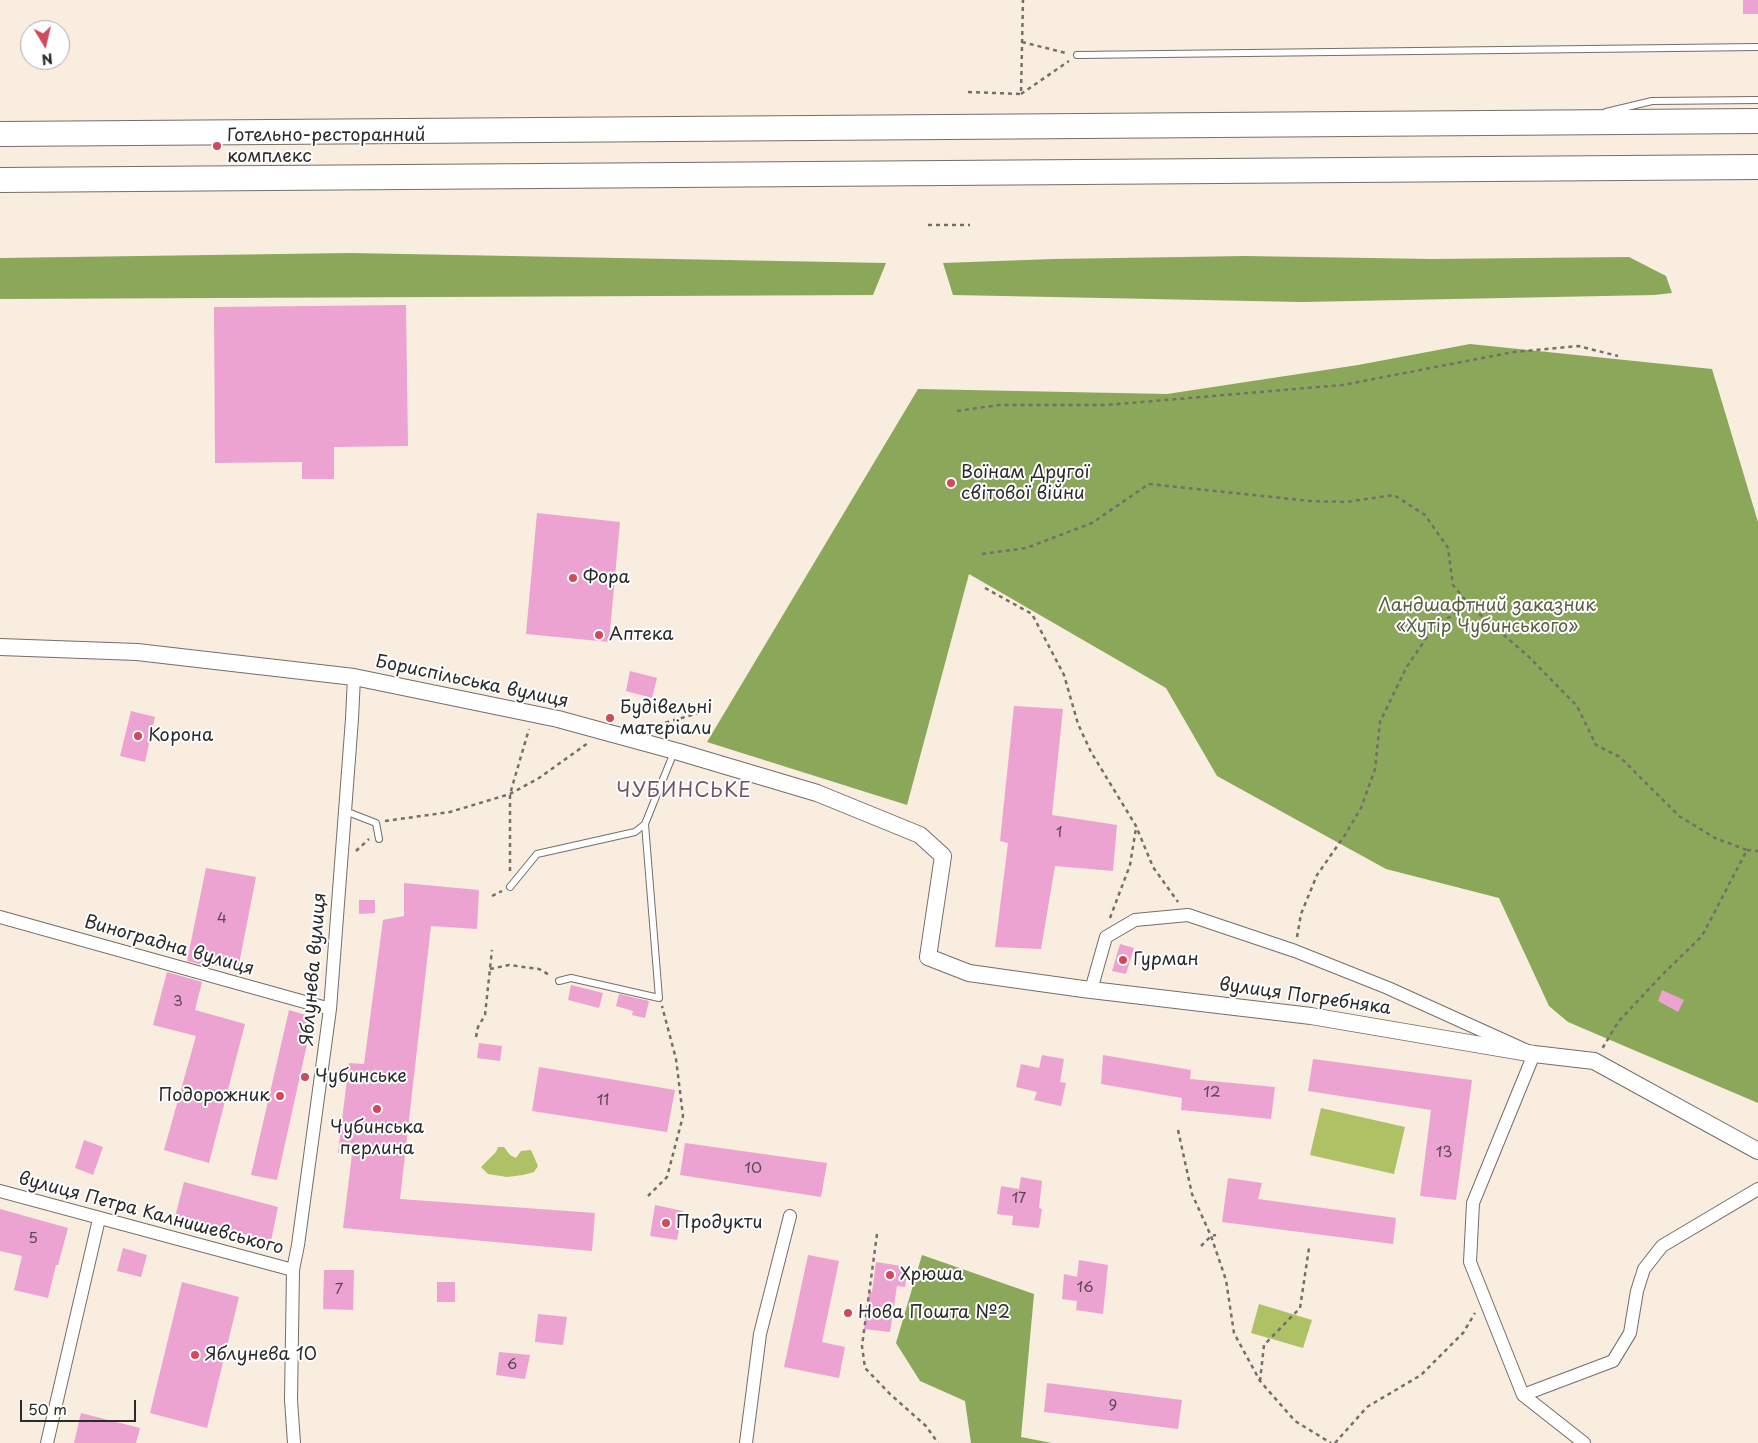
<!DOCTYPE html>
<html>
<head>
<meta charset="utf-8">
<style>
	body { margin:0 }
	#map { position:relative; width:1758px; height:1443px; overflow:hidden; background:#f8edde; font-family:"Playpen Sans",sans-serif }
	canvas { display:block }
	.north { position:absolute; left:20px; top:20px; width:50px; height:50px; box-sizing:border-box; background:#fff; border:1px solid #aaa; border-radius:50%; rotate:171deg; font-size:14px; font-weight:700; line-height:20px; text-align:center; color:#2b2b2b }
	.north::after { content:''; display:block; margin:auto; width:18px; height:22px; background:#d1495b; clip-path:polygon(50% 0,100% 100%,50% 72%,0 100%) }
	.scale { position:absolute; left:20px; top:1400px; width:116px; height:22px; box-sizing:border-box; border:2px solid #2b2b2b; border-top:0; padding-left:6px; font-size:15px; line-height:18px; white-space:nowrap; color:#2b2b2b; -webkit-text-stroke:4px #fff; paint-order:stroke }
</style>
</head>
<body>
<div id="map">
<canvas width="1758" height="1443"></canvas>
<div class="north">N</div>
<div class="scale">50 m</div>
</div>
<script>
const ctx = document.querySelector('canvas').getContext('2d');
ctx.lineJoin = 'round';
function fillPath(path, color) {
  ctx.fillStyle = color;
  ctx.fill(path, 'evenodd');
}
function poly(rows) {
  const path = new Path2D();
  for (const r of rows) {
    path.moveTo(r[0], r[1]);
    for (let i = 2; i < r.length; i += 2) path.lineTo(r[i], r[i + 1]);
  }
  return path;
}
function stroke(path, color, width, dash) {
  ctx.strokeStyle = color;
  ctx.lineWidth = width;
  ctx.lineCap = dash ? 'butt' : 'round';
  ctx.setLineDash(dash || []);
  ctx.stroke(path);
}
function label(font, color, halo, rows, align = 'center') {
  ctx.font = font + ' "Playpen Sans",sans-serif';
  ctx.lineWidth = 4;
  ctx.setLineDash([]);
  ctx.textBaseline = 'middle';
  ctx.strokeStyle = halo;
  ctx.fillStyle = color;
  for (const [text, x, y, turn = 0] of rows) {
    ctx.save();
    ctx.translate(x, y);
    ctx.rotate((+turn || 0) * Math.PI / 180);
    ctx.textAlign = isNaN(turn) ? turn : align;
    if (halo) ctx.strokeText(text, 0, 0);
    ctx.fillText(text, 0, 0);
    ctx.restore();
  }
}
fillPath(poly([
	[1321,1108,1405,1127,1394,1174,1310,1155],
	[498,1147,504,1147,510,1155,516,1158,521,1151,531,1150,538,1166,534,1172,523,1175,507,1177,488,1174,481,1167,496,1152],
	[1259,1304,1312,1320,1303,1348,1251,1333]
]), '#aec165');
fillPath(poly([
	[350,253,886,263,873,295,0,299,0,258],
	[1245,256,1432,259,1629,257,1666,276,1672,293,1654,295,1302,302,953,295,943,263,1053,259],
	[1470,344,1712,369,1758,522,1758,1103,1568,1022,1549,1006,1499,898,1386,869,1217,776,1166,688,969,574,907,805,707,742,918,389,1167,394,1358,365],
	[922,1255,1034,1294,1021,1437,1052,1443,971,1443,965,1401,920,1381,896,1343]
]), '#8aa75a');
fillPath(poly([
	[1743,0,1758,0,1758,14,1743,14],
	[406,305,408,446,334,447,334,479,302,479,302,462,215,463,214,307],
	[537,513,620,522,609,642,526,634],
	[630,671,657,678,652,698,626,691],
	[1014,706,1063,709,1052,815,1117,825,1113,871,1055,866,1041,949,995,947,1008,843,1000,841],
	[131,711,155,717,145,762,120,756],
	[206,868,256,877,238,969,207,964,207,966,187,961],
	[404,883,479,890,477,929,431,926,400,1199,595,1213,592,1251,343,1228,352,1154,338,1153,349,1063,364,1064,383,920,404,916],
	[359,900,375,900,375,913,359,914],
	[1120,944,1134,948,1126,974,1112,971],
	[167,972,202,982,195,1010,245,1024,209,1163,164,1150,196,1036,153,1025],
	[571,985,603,993,599,1008,568,1000],
	[1662,990,1684,1000,1678,1012,1658,1001],
	[619,994,649,1001,645,1018,632,1015,633,1011,616,1006],
	[289,1010,313,1017,277,1180,251,1175],
	[479,1043,502,1046,500,1061,477,1058],
	[1042,1055,1064,1059,1060,1082,1066,1083,1061,1106,1034,1100,1037,1092,1016,1087,1021,1064,1039,1068],
	[1103,1055,1191,1070,1190,1079,1275,1087,1271,1119,1181,1110,1182,1098,1101,1084],
	[1313,1059,1472,1080,1456,1200,1420,1196,1431,1110,1308,1091],
	[539,1067,675,1090,667,1132,532,1111],
	[84,1140,103,1147,93,1175,75,1168],
	[685,1143,827,1163,821,1197,680,1175],
	[1021,1177,1042,1181,1039,1208,1042,1209,1039,1228,1012,1225,1013,1216,997,1214,1001,1186,1019,1189],
	[1228,1178,1262,1183,1258,1199,1396,1218,1393,1244,1222,1222],
	[184,1182,278,1207,271,1241,175,1217],
	[655,1205,683,1211,677,1240,650,1236],
	[0,1209,68,1228,58,1265,56,1265,48,1298,14,1290,22,1256,0,1251],
	[123,1248,147,1255,141,1277,117,1271],
	[808,1255,839,1261,822,1342,845,1347,839,1378,784,1367],
	[1079,1260,1108,1265,1103,1314,1076,1310,1077,1301,1062,1299,1064,1274,1077,1277],
	[876,1262,908,1267,905,1287,897,1286,890,1332,864,1329,869,1291,872,1292],
	[324,1270,354,1270,353,1310,323,1309],
	[182,1282,239,1297,207,1428,150,1413],
	[437,1282,455,1282,455,1302,437,1302],
	[538,1314,567,1317,563,1345,535,1342],
	[499,1352,530,1355,525,1379,496,1375],
	[1047,1383,1182,1400,1178,1429,1044,1412],
	[81,1413,140,1428,136,1443,74,1443]
]), '#eca3d1');
const service = poly([
	[1077,55,1758,47],
	[1606,112,1652,101,1758,100],
	[345,811,376,823,379,839],
	[510,887,537,854,635,832,645,824],
	[559,981,571,978,659,998,645,824,674,752]
]);
const minor = poly([
	[0,917,330,1009],
	[1091,990,1106,937,1135,920,1188,915,1295,951,1388,988,1534,1054,1473,1203,1470,1262,1523,1395,1584,1443],
	[0,1191,293,1270],
	[1523,1395,1613,1361,1630,1333,1637,1291,1644,1269,1662,1246,1758,1189],
	[47,1443,99,1219],
	[294,1443,291,1400,293,1270,298,1245,330,1009,352,719,354,677],
	[746,1443,760,1334,790,1216]
]);
const tertiary = poly([
	[0,647,137,652,354,677,558,719,679,752,817,793,920,835,943,856,928,957,969,973,1083,989,1311,1016,1534,1054,1594,1061,1758,1151]
]);
const motorway = poly([
	[0,134,1758,121],
	[0,180,1758,167]
]);
stroke(service, '#736f6a', 8);
stroke(minor, '#736f6a', 14);
stroke(tertiary, '#736f6a', 18);
stroke(motorway, '#736f6a', 26);
stroke(poly([
	[1022,42,1066,53],
	[968,92,1021,94,1023,0],
	[1021,94,1069,61],
	[928,225,970,225],
	[957,411,999,405,1107,405,1342,385,1514,352,1578,346,1618,356],
	[982,554,1026,548,1092,523,1149,484,1310,501,1346,502,1394,495,1425,515,1448,548,1453,585,1470,606,1528,656,1577,706,1596,745,1620,757,1679,816,1715,838,1747,850,1702,936,1662,975,1618,1022,1602,1049],
	[985,588,1032,614,1064,675,1078,724,1091,752,1136,826,1153,867,1178,902],
	[650,727,706,711],
	[385,821,450,812,510,794,539,778,588,743],
	[1747,850,1758,851],
	[356,851,369,839],
	[510,871,510,794,529,729],
	[492,896,502,891],
	[1110,918,1130,865,1136,828],
	[1297,937,1301,914,1317,875,1345,835,1361,808,1375,769,1380,722,1406,668,1435,625,1470,606],
	[490,969,509,965,539,969,551,976],
	[476,1037,478,1027,485,1015,492,950],
	[1178,1130,1192,1194,1211,1236,1226,1280,1234,1333,1260,1381,1295,1421,1331,1443],
	[648,1196,667,1177,683,1116,676,1059,662,1006],
	[877,1234,862,1346,865,1368,890,1394,926,1426,938,1443],
	[1201,1246,1211,1236,1216,1235],
	[1260,1381,1264,1345,1300,1308,1309,1248],
	[1335,1443,1367,1407,1421,1375,1463,1333,1475,1313]
]), '#736f6a', 2.5, [4, 4]);
stroke(service, '#fff', 6);
stroke(minor, '#fff', 12);
stroke(tertiary, '#fff', 16);
stroke(motorway, '#fff', 24);
for (const [x, y, r, color] of [
	[217,146,5,"#d1495b"],
	[951,483,5,"#d1495b"],
	[573,578,5,"#d1495b"],
	[599,635,5,"#d1495b"],
	[610,718,5,"#d1495b"],
	[138,736,5,"#d1495b"],
	[1123,960,5,"#d1495b"],
	[305,1077,5,"#d1495b"],
	[280,1096,5,"#d1495b"],
	[377,1109,5,"#d1495b"],
	[666,1223,5,"#d1495b"],
	[890,1275,5,"#d1495b"],
	[848,1313,5,"#d1495b"],
	[195,1355,5,"#d1495b"]
]) {
  const dot = new Path2D();
  dot.arc(x, y, r, 0, 2 * Math.PI);
  ctx.fillStyle = color;
  ctx.fill(dot);
  stroke(dot, '#fff', 2);
}
label('15px', '#5b4954', null, [
	["1",1059,833],
	["4",222,919],
	["3",178,1002],
	["12",1212,1093],
	["11",603,1101],
	["13",1444,1153],
	["10",753,1169],
	["17",1019,1199],
	["5",33,1239],
	["16",1085,1288],
	["7",339,1290],
	["6",512,1365],
	["9",1113,1406]
]);
label('18px', '#2b2b2b', '#fff', [
	["Готельно-ресторанний",227,136],
	["комплекс",227,157],
	["Воїнам Другої",961,473],
	["світової війни",961,494],
	["Фора",583,578],
	["Аптека",609,635],
	["Будівельні",620,708],
	["матеріали",620,729],
	["Корона",148,736],
	["Гурман",1133,960],
	["Чубинське",315,1077],
	["Подорожник",270,1096,"right"],
	["Чубинська",377,1128,"center"],
	["перлина",377,1149,"center"],
	["Продукти",676,1223],
	["Хрюша",900,1275],
	["Нова Пошта №2",858,1313],
	["Яблунева 10",205,1355]
], 'left');
label('18px', '#59603f', '#fff', [
	["Ландшафтний заказник",1487,606],
	["«Хутір Чубинського»",1487,627]
]);
label('18px', '#2b2b2b', '#fff', [
	["Бориспільська вулиця",472,682,12],
	["Виноградна вулиця",169,946,16],
	["Яблунева вулиця",314,969,-85],
	["вулиця Погребняка",1305,997,8],
	["вулиця Петра Калнишевського",151,1214,15]
]);
ctx.letterSpacing = '1px';
label('20px', '#6f5565', '#fff', [
	["ЧУБИНСЬКЕ",684,791]
]);
ctx.letterSpacing = '0px';
</script>
</body>
</html>
